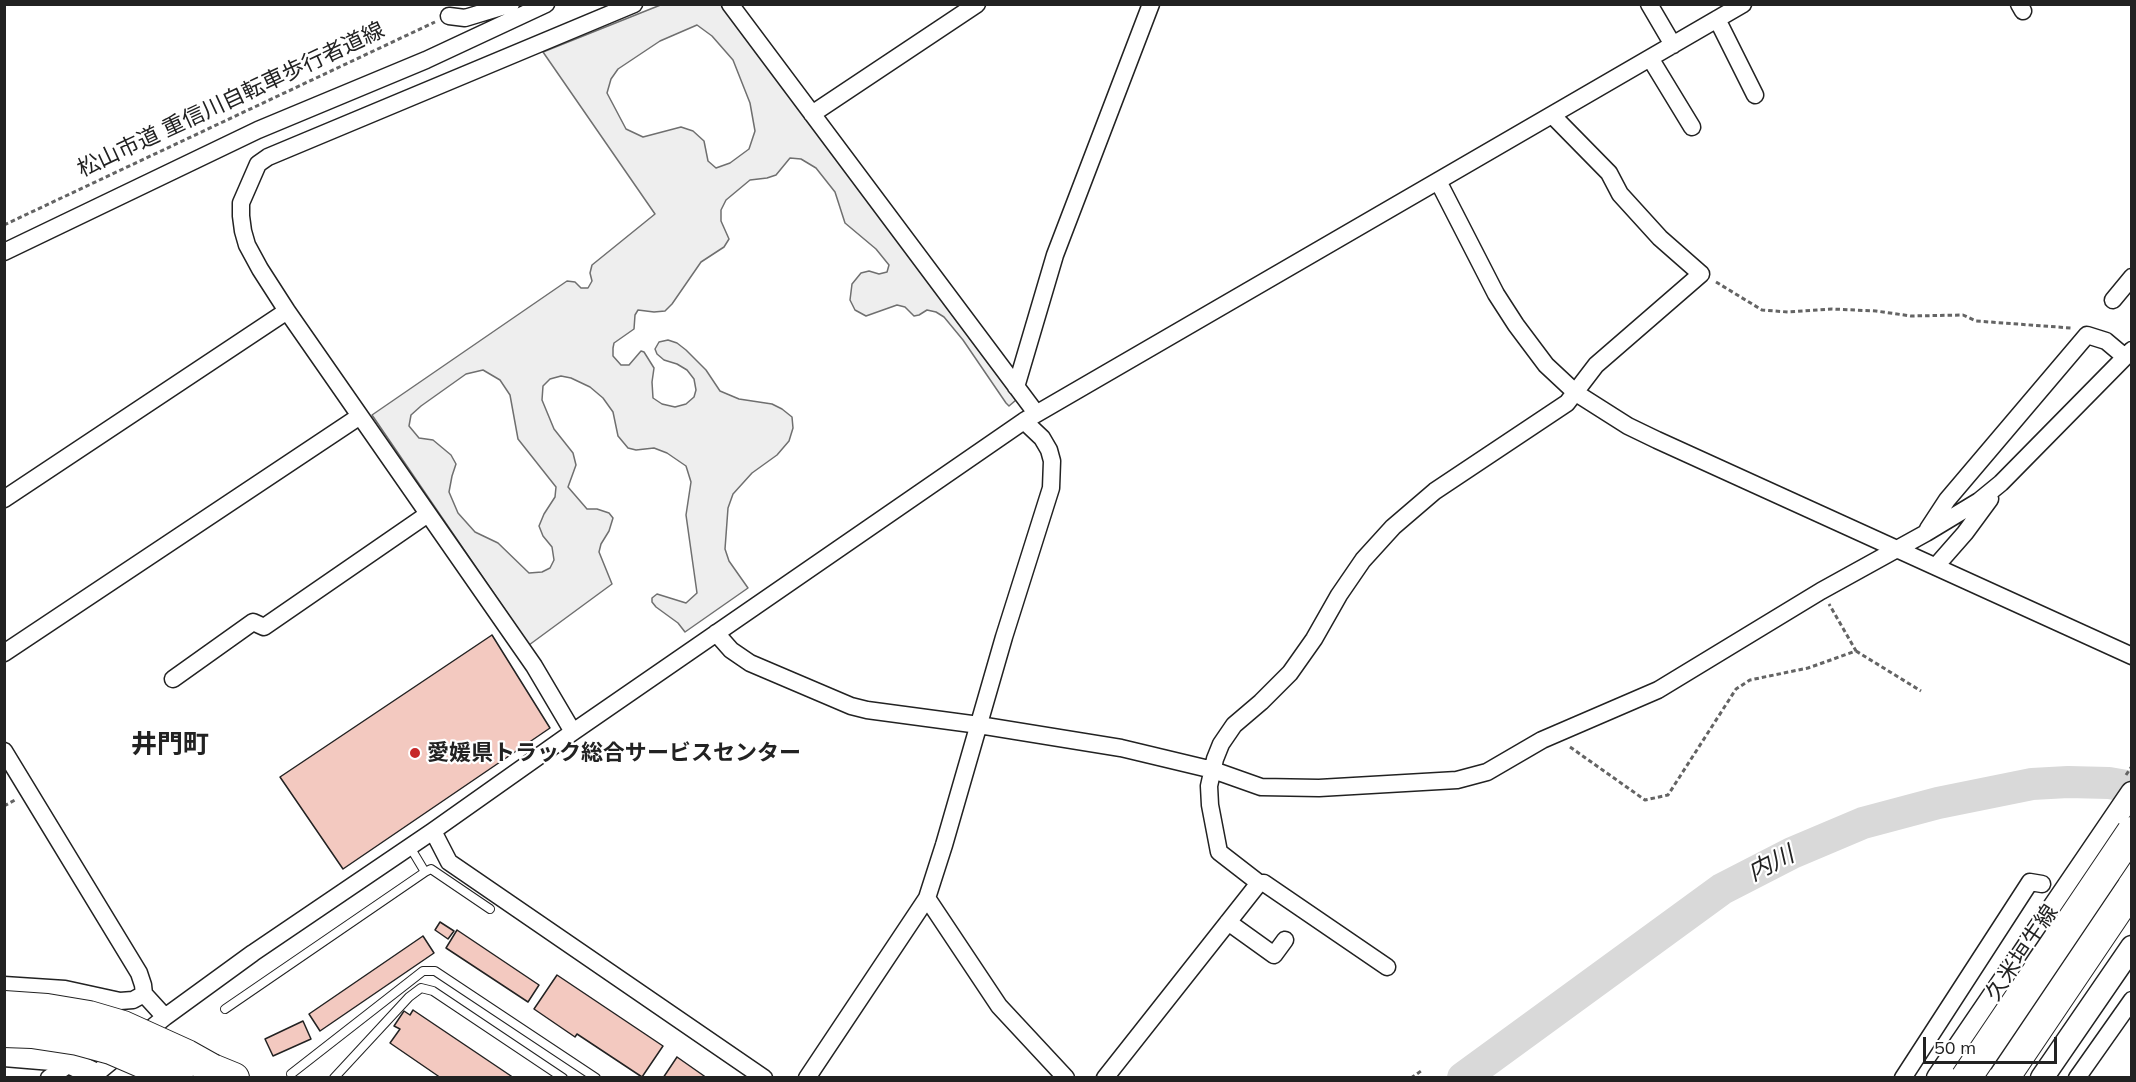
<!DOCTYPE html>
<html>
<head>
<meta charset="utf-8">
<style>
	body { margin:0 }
	#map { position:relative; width:2136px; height:1082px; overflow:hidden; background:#fff; font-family:Mulish,sans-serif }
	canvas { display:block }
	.frame { position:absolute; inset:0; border:6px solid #222; pointer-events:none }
	.scale { position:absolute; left:1923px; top:1037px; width:134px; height:27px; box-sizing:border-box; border:3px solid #222; border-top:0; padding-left:8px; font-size:18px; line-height:21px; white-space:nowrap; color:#222; -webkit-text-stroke:4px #fff; paint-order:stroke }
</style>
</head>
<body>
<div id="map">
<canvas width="2136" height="1082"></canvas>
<div class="frame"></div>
<div class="scale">50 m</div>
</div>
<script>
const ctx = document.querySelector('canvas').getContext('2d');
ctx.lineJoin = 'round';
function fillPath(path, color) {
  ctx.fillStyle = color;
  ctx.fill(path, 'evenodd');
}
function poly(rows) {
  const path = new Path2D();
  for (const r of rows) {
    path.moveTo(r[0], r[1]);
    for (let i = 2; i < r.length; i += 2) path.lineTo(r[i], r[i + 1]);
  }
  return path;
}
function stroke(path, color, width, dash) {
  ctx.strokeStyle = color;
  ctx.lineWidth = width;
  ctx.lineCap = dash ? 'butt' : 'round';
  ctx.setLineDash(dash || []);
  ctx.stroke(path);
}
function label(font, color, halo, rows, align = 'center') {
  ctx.font = font + ' Mulish,"Noto Sans JP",sans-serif';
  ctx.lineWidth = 4.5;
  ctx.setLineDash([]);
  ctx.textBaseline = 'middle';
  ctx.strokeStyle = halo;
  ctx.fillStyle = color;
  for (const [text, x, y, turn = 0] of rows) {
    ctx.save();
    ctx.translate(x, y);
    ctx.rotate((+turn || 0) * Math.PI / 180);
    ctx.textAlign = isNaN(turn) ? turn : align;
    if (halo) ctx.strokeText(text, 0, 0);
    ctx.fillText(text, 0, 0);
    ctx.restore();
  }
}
const green = poly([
	[663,4,721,5,1016,400,1009,406,1006,403,963,340,944,317,936,312,927,310,919,315,914,316,905,307,897,305,866,316,855,310,850,300,852,284,861,273,869,271,879,274,887,272,889,265,876,249,845,223,835,192,816,168,801,159,790,158,776,175,767,178,750,180,726,200,721,210,721,221,729,239,724,247,701,262,672,304,665,311,654,312,638,310,635,315,634,329,614,343,613,348,613,356,621,365,629,365,641,351,644,352,654,368,652,382,653,398,662,404,675,407,686,404,694,397,696,390,694,379,687,370,677,364,664,360,657,354,655,349,659,342,668,340,677,343,686,350,706,370,720,391,739,399,772,404,782,409,792,417,793,428,789,441,777,455,752,473,733,494,728,508,725,549,729,561,748,588,685,632,678,623,656,607,652,602,652,598,657,594,686,603,697,593,686,515,691,482,686,466,667,453,654,448,636,450,628,448,618,436,613,412,603,398,590,387,571,378,561,376,550,379,543,386,542,400,554,429,573,453,576,465,568,487,587,509,597,509,609,513,613,518,609,531,601,544,599,552,612,584,529,645,372,415,567,281,575,282,581,288,588,288,592,281,590,273,592,265,655,214,543,52,663,4],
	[697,25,712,36,733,60,750,103,755,131,749,149,730,163,716,168,708,161,704,141,693,131,681,127,643,137,626,129,607,93,611,79,618,69,660,41,697,25],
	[483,370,500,380,510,395,518,439,556,487,555,497,544,514,539,526,543,536,552,547,554,560,550,568,542,572,529,573,498,543,475,532,458,513,449,492,452,476,456,464,451,455,433,440,419,438,409,426,411,415,421,406,466,374,483,370]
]);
fillPath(green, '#eee');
stroke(green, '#6f6f6f', 1.5);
stroke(poly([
	[1463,1078,1722,889,1792,853,1863,823,1938,803,2032,784,2068,782,2109,783,2132,787]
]), '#d9d9d9', 32);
const building = poly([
	[492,635,550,728,343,869,280,777,492,635],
	[440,922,454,931,448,939,435,930,440,922],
	[457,930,539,985,528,1002,446,948,457,930],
	[423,936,434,953,320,1031,309,1014,423,936],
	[557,975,663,1046,642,1077,577,1034,575,1037,534,1009,557,975],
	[413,1010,514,1078,441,1078,390,1043,400,1029,394,1026,404,1011,410,1015,413,1010],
	[303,1021,311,1039,273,1056,265,1039,303,1021],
	[677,1057,707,1078,663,1078,677,1057]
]);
fillPath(building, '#f3c9c0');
stroke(building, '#222', 1.5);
const lane = poly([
	[425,872,431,869,490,909],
	[225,1009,425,872,410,847],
	[291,1074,423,971,435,971,596,1078],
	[334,1078,409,997,421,988,433,991,563,1078]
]);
const street = poly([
	[730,4,1036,413],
	[1649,4,1673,45],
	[2019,4,2023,11],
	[449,16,465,18,511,4],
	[1717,19,1755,95],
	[1650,58,1692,127],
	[812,114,977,4],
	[1438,181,1496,294,1516,325,1546,365,1576,393,1628,426,1657,440,2132,656],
	[4,252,258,130,426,60,546,4],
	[2113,300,2132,277],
	[1016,387,1055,255,1151,4],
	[4,499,287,311],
	[1928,529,1947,500,2087,335,2106,341,2125,357],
	[1936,566,1965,533,1990,499],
	[716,633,731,650,750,663,851,706,867,710,979,725,1121,748,1213,770,1261,787,1319,788,1457,780,1487,772,1542,740,1658,690,1821,591,1926,533,1979,501,2001,483,2132,350],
	[4,653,360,416],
	[173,679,253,622,264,627,428,514],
	[573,732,534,666,287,311,260,269,247,245,243,231,241,216,241,203,258,164,268,157,634,4],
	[4,751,139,973,143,985,144,994,165,1017],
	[433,831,449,862,764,1078],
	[1259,883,1264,883,1387,967],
	[927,898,999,1006,1066,1078],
	[1228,922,1274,955,1285,940],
	[4,985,65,989,120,1001,133,1000,144,994],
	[49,1078,71,1063],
	[91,1078,165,1017,253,953,433,831,573,732,1024,421,1743,4],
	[807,1078,927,898,944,845,1004,637,1051,488,1052,461,1049,450,1042,438,1024,421],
	[1105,1078,1259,883,1219,852,1210,805,1209,786,1215,759,1221,744,1234,725,1261,702,1290,673,1314,639,1339,595,1363,560,1393,527,1435,491,1567,403,1596,365,1701,274,1660,238,1620,194,1609,173,1553,116],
	[1903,1078,2030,882,2042,884],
	[2077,1078,2132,1000]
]);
const secondary = poly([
	[4,1055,52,1059,71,1063,94,1074],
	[1938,1078,2132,793],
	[2042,1078,2132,947]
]);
const highway = poly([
	[212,1069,234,1078]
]);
stroke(lane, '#222', 10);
stroke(street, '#222', 19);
stroke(secondary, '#222', 25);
stroke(highway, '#222', 32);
stroke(poly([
	[4,225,435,22],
	[1716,282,1762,310,1788,312,1832,309,1876,311,1911,316,1963,315,1976,321,2071,328],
	[1856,651,1921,691],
	[1570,747,1645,800,1668,795,1736,689,1750,680,1808,668,1856,651,1829,604],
	[2126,775,2132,766],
	[4,806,15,800],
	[1411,1078,1421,1071]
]), '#646464', 3, [4.5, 3]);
stroke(lane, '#fff', 8);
stroke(street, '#fff', 16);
stroke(secondary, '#fff', 22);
stroke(highway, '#fff', 30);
const highwayBridge = poly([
	[4,1006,47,1009,89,1016,123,1026,187,1055,212,1069],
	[4,1032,32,1033,78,1040,111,1049,178,1078],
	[1966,1078,2132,832],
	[2004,1078,2132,888]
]);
stroke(highwayBridge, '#222', 32, []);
stroke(highwayBridge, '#fff', 30);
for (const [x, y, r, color] of [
	[415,753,6,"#c62828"]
]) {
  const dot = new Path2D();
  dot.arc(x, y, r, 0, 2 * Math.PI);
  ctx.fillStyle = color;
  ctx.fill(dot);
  stroke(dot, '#fff', 2);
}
label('22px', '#222', '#fff', [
	["松山市道 重信川自転車歩行者道線",231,100,-25],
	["久米垣生線",2022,953,-56]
]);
label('bold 22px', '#222', '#fff', [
	["愛媛県トラック総合サービスセンター",427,753]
], 'left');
label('italic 24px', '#222', '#fff', [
	["内川",1771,864,-27]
]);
label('bold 26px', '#222', '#fff', [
	["井門町",170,745]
]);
</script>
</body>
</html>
